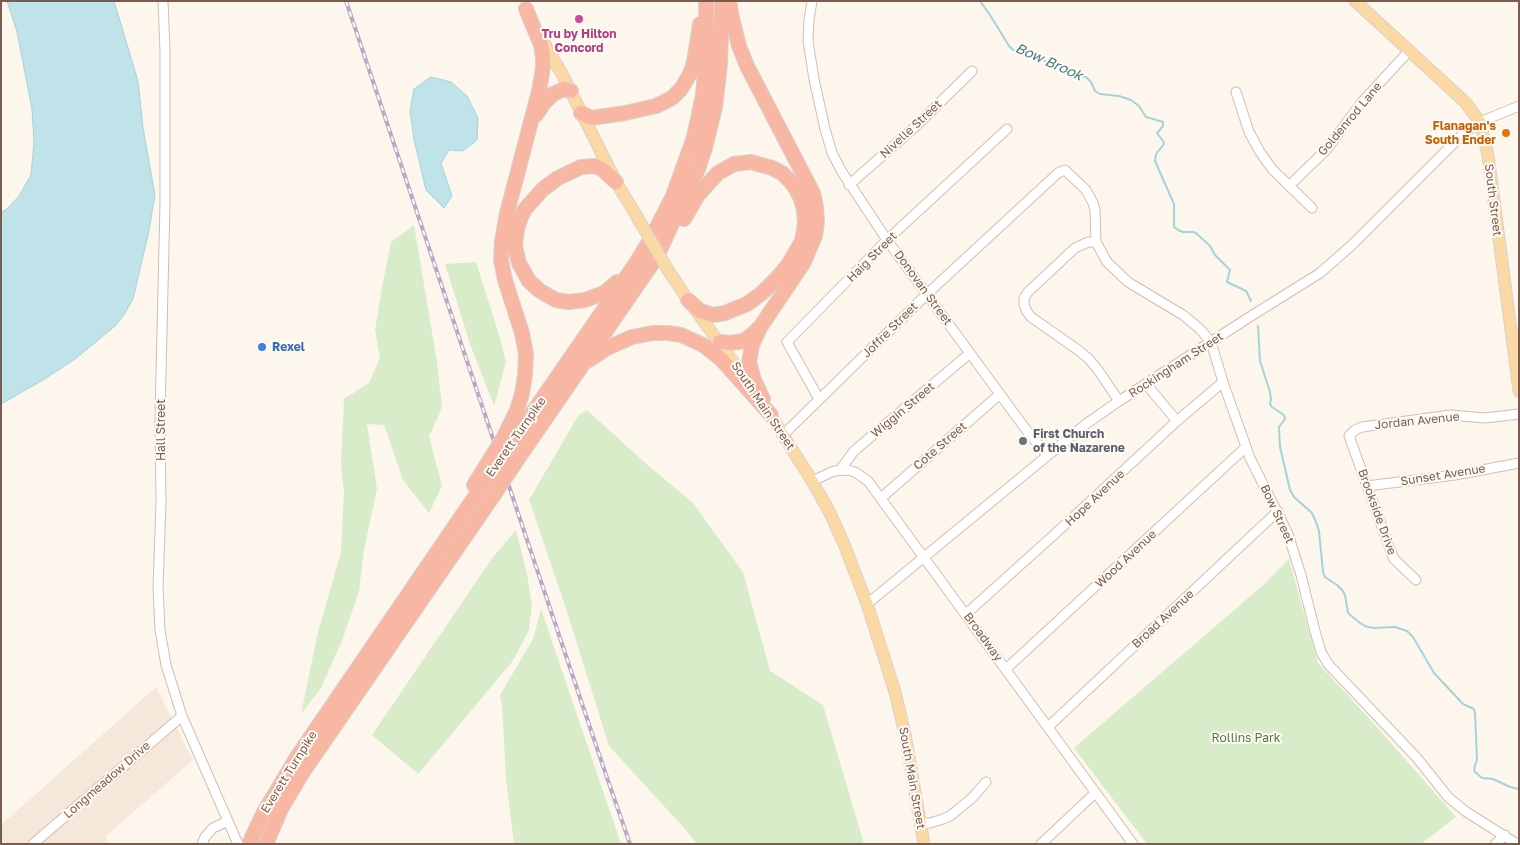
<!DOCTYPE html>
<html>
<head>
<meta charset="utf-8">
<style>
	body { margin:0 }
	#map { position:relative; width:1520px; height:845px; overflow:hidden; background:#fdf6ec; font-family:"Golos Text",sans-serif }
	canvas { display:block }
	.frame { position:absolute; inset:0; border:2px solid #7a5c4d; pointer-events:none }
</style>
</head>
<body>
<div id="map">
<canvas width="1520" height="845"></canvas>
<div class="frame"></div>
</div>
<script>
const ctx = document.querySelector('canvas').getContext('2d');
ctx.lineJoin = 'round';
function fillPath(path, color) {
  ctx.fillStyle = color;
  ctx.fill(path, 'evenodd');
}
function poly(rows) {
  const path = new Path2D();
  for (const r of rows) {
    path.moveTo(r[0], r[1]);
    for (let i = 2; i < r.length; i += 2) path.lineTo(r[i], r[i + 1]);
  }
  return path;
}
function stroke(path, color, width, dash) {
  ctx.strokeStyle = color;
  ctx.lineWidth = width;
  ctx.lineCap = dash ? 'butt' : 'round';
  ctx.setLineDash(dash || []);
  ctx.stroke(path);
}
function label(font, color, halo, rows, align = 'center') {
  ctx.font = font + ' "Golos Text",sans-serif';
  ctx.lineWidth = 4;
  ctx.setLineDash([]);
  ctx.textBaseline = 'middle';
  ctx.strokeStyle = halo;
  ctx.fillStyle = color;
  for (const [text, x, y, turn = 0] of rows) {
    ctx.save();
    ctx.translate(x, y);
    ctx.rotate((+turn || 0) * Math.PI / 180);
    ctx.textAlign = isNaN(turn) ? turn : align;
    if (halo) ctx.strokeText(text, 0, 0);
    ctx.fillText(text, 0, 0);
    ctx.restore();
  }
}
fillPath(poly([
	[156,687,193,760,105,837,108,844,1,844,1,825]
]), '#f5e8da');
fillPath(poly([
	[414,225,437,362,442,408,429,436,442,486,429,513,403,480,384,425,367,424,377,489,364,550,359,591,343,638,321,688,301,714,317,636,341,552,344,491,341,464,344,399,369,383,380,358,375,330,382,287,391,242],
	[476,262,500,338,506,362,494,406,470,344,445,264],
	[587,410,644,462,693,503,743,572,770,671,823,705,864,844,697,844,686,830,609,746,565,605,529,500,578,416],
	[516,530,527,574,532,606,529,630,512,662,418,774,372,735,493,557],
	[1289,559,1318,663,1376,726,1456,817,1421,844,1147,844,1074,748,1261,587],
	[541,609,621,844,514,844,506,779,502,706,500,695,533,639]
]), '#d8ecc9');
const water = poly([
	[7,1,114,1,138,81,143,128,155,195,149,231,133,299,124,315,115,326,75,359,43,380,1,404,1,213,8,208,19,196,31,175,34,142,32,109,17,32,7,1],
	[431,77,451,82,467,96,478,118,477,140,463,151,449,150,441,163,452,196,444,208,426,190,414,140,410,111,414,89,431,77]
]);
fillPath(water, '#bfe3e8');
stroke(water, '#a5d3da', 1);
stroke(poly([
	[980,1,990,15,1009,46,1013,50,1026,52,1058,67,1069,74,1086,77,1091,82,1095,91,1100,94,1119,96,1131,100,1139,106,1146,117,1163,122,1163,126,1157,133,1163,141,1164,144,1156,154,1155,161,1174,204,1174,227,1178,230,1183,232,1193,232,1196,233,1210,246,1215,255,1230,270,1227,282,1246,291,1251,301],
	[1258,326,1260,361,1270,392,1271,399,1270,404,1272,407,1284,415,1285,419,1279,427,1280,447,1290,490,1294,497,1312,513,1316,522,1319,531,1323,572,1325,577,1337,585,1342,590,1345,595,1348,613,1360,623,1365,626,1373,628,1395,627,1407,631,1413,637,1434,673,1463,704,1474,709,1475,713,1477,760,1475,765,1474,771,1482,778,1493,779,1510,787,1519,789]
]), '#a5d3da', 2);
const minor = poly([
	[163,1,165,51,165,203,160,416,161,503,158,587,160,630,166,665,182,716,238,844],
	[812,1,809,20,808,41,814,79,825,129,832,153,842,172,887,240,1027,431,1047,455],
	[1236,92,1249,132,1260,152,1272,169,1312,208],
	[849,185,916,126,972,71],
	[1289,186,1326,150,1362,102,1409,51],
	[1096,242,1088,242,1075,248,1028,292,1024,298,1024,305,1027,312,1031,317,1078,350,1089,359,1098,370,1119,401],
	[1146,384,1177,421],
	[819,399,787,342,887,240,1007,129],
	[784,434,927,294,1058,173,1065,170,1086,190,1093,203,1095,210,1096,242,1107,262,1128,282,1183,315,1200,329,1211,342,1223,382,1250,458,1288,534,1301,575,1315,631,1321,652,1328,664,1417,758,1448,797,1465,811,1517,844],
	[840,470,854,451,970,353],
	[812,481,834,471,848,470,855,472,868,481,1133,844],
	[1367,486,1455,475,1519,463],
	[881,498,1000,394],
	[1416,580,1394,559,1391,552,1349,436,1355,430,1362,427,1451,415,1485,418,1519,414],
	[867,604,1086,424,1119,401,1248,318,1320,273,1353,244,1463,134,1480,122,1519,106],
	[966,614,1057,532,1177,421,1223,382],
	[1006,669,1246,447],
	[1048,727,1278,511],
	[920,823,930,823,943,819,950,816,972,798,986,782],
	[33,844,182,716],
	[202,844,205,837,213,828,228,821],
	[1041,844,1095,793],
	[1495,844,1505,835]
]);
const major = poly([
	[1355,1,1465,102,1480,122,1488,155,1519,391],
	[542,39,562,74,616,182,633,210],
	[668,270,688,300,745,378],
	[766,408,812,481,829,511,844,544,867,604,895,692,905,734,924,844]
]);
const highway = poly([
	[581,113,591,118,625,113,656,106,672,98,681,89,690,74,694,62,700,24],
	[536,115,544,103,553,94,564,89,571,91],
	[616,182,602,169,595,166,581,167,558,178,543,189,525,209,521,217,517,229,515,246,519,263,529,281,540,291,556,300,569,302,585,300,604,293,617,282],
	[684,219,698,195,718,173,734,164,751,162,772,168,782,173,790,181,796,189,801,199,804,210,805,224,802,241,788,265,777,278,762,293,747,304,725,313,713,315,700,311,688,300],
	[759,330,752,345,749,362,754,380,763,399],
	[720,342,731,343,743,341,752,335,761,326,804,262,815,236,817,222,816,207,813,193,747,66,739,46,732,18,729,1],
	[589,360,607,348,632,337,653,333,668,333,681,335,703,345,721,359,771,415],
	[504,437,517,410,522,394,525,375,526,354,522,333,505,280,501,260,502,241,507,213,539,91,543,68,543,57,541,45,526,9],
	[513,441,636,263,652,237,673,196,694,137,703,95,707,51,706,1],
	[515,463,656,258,698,169,705,148,715,107,720,64,722,1],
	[474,485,491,458],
	[249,844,264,812,297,757,487,479],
	[266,844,281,809,303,772,493,496]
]);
stroke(minor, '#d1beb0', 11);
stroke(major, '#dad1cd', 13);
stroke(highway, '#dad1cd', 16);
stroke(minor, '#fff', 9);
stroke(major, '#fbd9a5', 11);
stroke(highway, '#f7b7a3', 14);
const rail = poly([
	[346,1,603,766,630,844]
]);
stroke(rail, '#b9a8c9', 4);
stroke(rail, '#fffaf3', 2, [5.5]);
const majorBridge = poly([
	[633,210,668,270]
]);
const highwayBridge = poly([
	[491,458,504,437],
	[487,479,513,441],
	[493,496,515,463]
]);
stroke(majorBridge, '#dad1cd', 13, []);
stroke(highwayBridge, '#dad1cd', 16, []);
stroke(majorBridge, '#fbd9a5', 11);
stroke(highwayBridge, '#f7b7a3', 14);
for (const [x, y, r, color] of [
	[579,19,5,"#d1479c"],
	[1506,133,5,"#e8710a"],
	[262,347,5,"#3f7fe0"],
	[1023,441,5,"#6b7280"]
]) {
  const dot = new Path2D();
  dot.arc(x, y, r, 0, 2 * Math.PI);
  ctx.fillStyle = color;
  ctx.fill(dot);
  stroke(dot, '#fffaf3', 2);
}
label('bold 12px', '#b23c85', '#fffaf3', [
	["Tru by Hilton",579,34],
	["Concord",579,48]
]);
label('12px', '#7a5c4d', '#fffaf3', [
	["Goldenrod Lane",1350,119,-50],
	["Nivelle Street",911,129,-43],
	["South Street",1493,200,83],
	["Haig Street",872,257,-45],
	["Donovan Street",923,288,54],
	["Joffre Street",890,330,-45],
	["Rockingham Street",1176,365,-33],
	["South Main Street",763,406,56],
	["Wiggin Street",903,410,-40],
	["Jordan Avenue",1417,421,-6],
	["Hall Street",161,430,-90],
	["Everett Turnpike",516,437,-55],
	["Cote Street",940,446,-41],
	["Sunset Avenue",1443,475,-9],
	["Hope Avenue",1095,498,-43],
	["Brookside Drive",1377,512,70],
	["Bow Street",1277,514,65],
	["Wood Avenue",1126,559,-43],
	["Broad Avenue",1163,619,-43],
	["Broadway",983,637,54],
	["Everett Turnpike",289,772,-58],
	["South Main Street",912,778,80],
	["Longmeadow Drive",107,780,-41]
]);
label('bold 12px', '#c56008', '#fffaf3', [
	["Flanagan's",1496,126],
	["South Ender",1496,140]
], 'right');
label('bold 12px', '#366cbe', '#fffaf3', [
	["Rexel",272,347]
], 'left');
label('bold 12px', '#5b616d', '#fffaf3', [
	["First Church",1033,434],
	["of the Nazarene",1033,448]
], 'left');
label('12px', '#537a41', '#fffaf3', [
	["Rollins Park",1246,738]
]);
label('italic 14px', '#437c86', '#fffaf3', [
	["Bow Brook",1049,62,24]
]);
</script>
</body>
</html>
